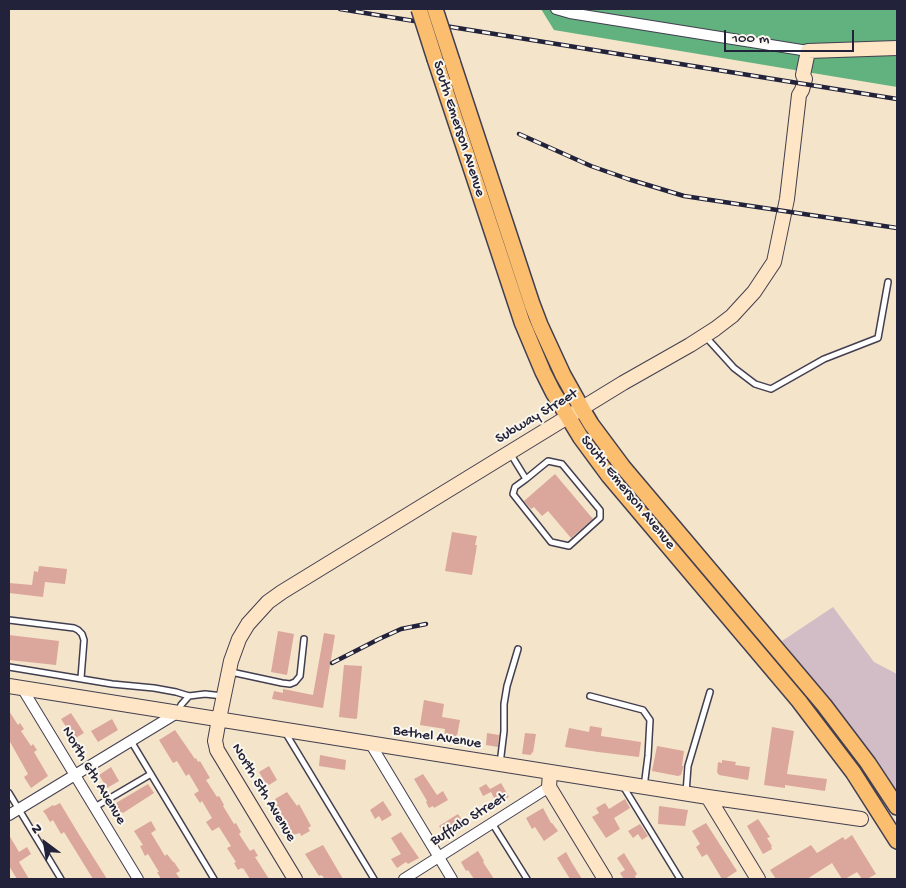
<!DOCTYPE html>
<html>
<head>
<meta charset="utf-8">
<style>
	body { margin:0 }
	#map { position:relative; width:906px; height:888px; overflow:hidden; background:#f4e4ca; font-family:"Gochi Hand",sans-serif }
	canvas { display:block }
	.frame { position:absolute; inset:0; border:10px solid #22223b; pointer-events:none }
	.north { position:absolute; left:20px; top:818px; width:50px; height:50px; -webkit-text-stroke:4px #fbf7ec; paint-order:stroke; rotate:329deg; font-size:14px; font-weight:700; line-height:20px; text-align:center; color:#22223b }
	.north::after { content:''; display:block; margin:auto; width:18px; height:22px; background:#22223b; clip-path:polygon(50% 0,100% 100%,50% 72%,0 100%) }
	.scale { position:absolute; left:724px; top:30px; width:130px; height:22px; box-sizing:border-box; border:2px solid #22223b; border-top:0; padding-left:6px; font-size:15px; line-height:18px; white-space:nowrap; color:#22223b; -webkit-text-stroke:4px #fbf7ec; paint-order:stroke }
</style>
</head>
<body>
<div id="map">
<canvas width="906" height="888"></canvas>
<div class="frame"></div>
<div class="north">N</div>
<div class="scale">100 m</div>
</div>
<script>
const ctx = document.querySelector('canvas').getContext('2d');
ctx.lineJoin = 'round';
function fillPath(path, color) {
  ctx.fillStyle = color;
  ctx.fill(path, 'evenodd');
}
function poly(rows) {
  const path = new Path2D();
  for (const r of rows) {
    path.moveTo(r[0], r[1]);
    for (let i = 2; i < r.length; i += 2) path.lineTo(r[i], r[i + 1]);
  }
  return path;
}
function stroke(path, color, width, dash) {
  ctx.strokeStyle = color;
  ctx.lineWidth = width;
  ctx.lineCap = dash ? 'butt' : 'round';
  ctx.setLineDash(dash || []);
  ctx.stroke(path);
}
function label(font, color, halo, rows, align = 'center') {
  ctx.font = font + ' "Gochi Hand",sans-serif';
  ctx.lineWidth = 4;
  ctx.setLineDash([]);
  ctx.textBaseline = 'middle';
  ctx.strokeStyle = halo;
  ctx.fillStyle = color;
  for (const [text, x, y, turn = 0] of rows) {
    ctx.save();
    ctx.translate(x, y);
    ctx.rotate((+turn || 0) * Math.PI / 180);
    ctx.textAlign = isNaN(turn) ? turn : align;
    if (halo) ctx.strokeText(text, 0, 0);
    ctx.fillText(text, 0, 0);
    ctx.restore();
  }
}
fillPath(poly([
	[833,607,874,662,897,674,897,798,803,667,782,641]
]), '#d2bdc6');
fillPath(poly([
	[541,9,897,9,897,87,554,30]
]), '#61b27e');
fillPath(poly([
	[555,474,593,519,571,538,548,511,542,516,534,507,531,509,524,501],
	[452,532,477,536,475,545,477,545,472,575,445,571],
	[39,566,67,569,65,584,45,582,43,597,9,593,9,583,32,585,34,571,38,572],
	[278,631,294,634,287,675,271,672],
	[324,633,335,635,323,708,272,699,274,691,283,693,283,689,313,695],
	[9,635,59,641,56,665,9,660],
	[344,665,362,666,357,718,356,719,339,717],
	[424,700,444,704,442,717,460,720,457,736,456,735,453,743,445,741,445,738,444,738,445,729,420,725],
	[9,711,18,725,20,723,24,729,21,731,31,746,33,744,37,750,34,752,48,776,31,788,24,777,28,774,9,740],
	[71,713,84,733,74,739,61,719],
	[112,719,118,730,98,742,91,731],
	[590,726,602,728,601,736,641,742,639,757,598,752,565,747,569,728,589,732],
	[772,727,794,731,787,774,827,779,825,791,785,785,785,788,764,785],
	[175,730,195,759,196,758,198,762,200,761,210,778,206,780,217,797,219,796,224,805,223,806,234,824,236,823,241,832,239,834,250,851,254,849,258,856,255,857,269,879,250,879,243,868,242,869,241,868,238,870,234,863,236,862,227,848,231,846,219,827,212,831,206,822,212,818,202,801,200,803,194,794,199,791,189,774,186,776,177,761,173,763,159,740],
	[487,733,499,735,498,747,486,745],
	[525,733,536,734,533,753,532,752,531,755,522,754],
	[657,746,684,751,682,766,684,766,683,768,681,775,678,776,652,771],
	[320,755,346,760,345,770,319,766],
	[722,760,736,762,735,765,750,767,748,780,719,775,717,772,718,762,722,763],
	[269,766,277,780,264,788,260,781,263,779,259,772],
	[111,767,119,781,107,788,99,775],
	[423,774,437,795,443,791,448,800,434,808,433,806,429,808,426,802,427,801,414,779],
	[501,783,509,797,502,800,501,799,496,802,491,792,483,796,479,788,486,784,490,789],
	[148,784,154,793,123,813,122,812,119,814,113,806,117,804,116,803],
	[287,792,297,806,299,804,311,826,308,828,310,831,301,836,300,833,293,835,276,805,278,804,275,799],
	[625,799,630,808,614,818,620,829,606,838,592,817,599,813,596,808,605,803,609,809],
	[383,801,392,815,382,821,379,816,375,819,370,810],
	[60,803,78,833,107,879,93,879,64,832,61,834,53,820,50,822,46,815,43,811,53,805,54,806],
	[659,806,688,810,685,826,658,824],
	[543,808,551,823,552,823,558,831,544,841,535,827,532,829,526,818],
	[458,814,465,825,449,834,447,830,443,833,439,826],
	[758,819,770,837,767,838,772,846,771,847,772,849,763,854,747,826],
	[151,821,156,830,151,833,165,856,167,854,173,862,174,862,180,871,176,873,180,879,161,879,157,872,159,872,148,854,145,856,140,846,143,845,134,831],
	[706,823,737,871,725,879,722,879,707,854,702,857,696,847,700,844,692,831],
	[640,824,648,836,642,840,638,834,633,838,628,831],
	[401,832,419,858,408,864,406,862,397,868,391,859,401,854,391,838],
	[9,835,19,852,27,847,31,854,19,862,29,879,17,879,9,866],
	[852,835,876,874,867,879,862,879,857,872,845,879,842,879,832,863,807,879,776,879,770,870,811,845,817,853,843,837,845,840],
	[323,845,326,850,343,879,324,879,323,876,322,876,321,875,319,876,305,854],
	[478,851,484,861,483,862,494,879,474,879,468,870,466,871,461,862],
	[566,852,572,863,582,879,570,879,557,858],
	[624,853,637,874,635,876,636,879,624,879,620,873,625,870,617,858]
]), '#dba69b');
const lane = poly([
	[705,336,734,368,755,384,771,389,824,359,878,338,888,282],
	[510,453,526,479,548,461,562,464,600,510,600,518,569,546,551,542,513,494,515,487,526,479],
	[9,620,74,628,78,630,82,634,84,640,81,678],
	[9,667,112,684,154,688,176,692,189,696,205,694,223,696],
	[231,672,282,683,290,684,295,682,300,676,304,639],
	[590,696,643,710,650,720,648,756,644,787],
	[178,712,181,705,189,696],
	[285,732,374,879],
	[131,741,214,879],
	[500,764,504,731,504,704,507,686,518,649],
	[623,786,680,879],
	[9,793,61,879],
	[686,793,688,766,710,692],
	[95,807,151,774],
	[492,823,527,879]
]);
const street = poly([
	[556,9,570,13,808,51],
	[22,688,138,879],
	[370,743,452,879],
	[9,815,177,713],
	[404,879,549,787]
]);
const secondary = poly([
	[9,686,708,797,861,819],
	[550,772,549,787,605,879],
	[708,797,758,879],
	[295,879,217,750,216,745,215,741,219,719,231,661,239,639,248,624,268,602,282,592,623,383,690,345,715,329,732,316,754,292,774,262,787,199,799,95,802,90,805,79,803,75,808,51,897,48]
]);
const primary = poly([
	[435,59,522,322,543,372,553,392,581,438,609,476,799,701,853,772,897,841],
	[452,61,532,304,540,325,563,375,582,409,591,424,623,467,824,705,868,763,897,807]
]);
stroke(lane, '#423f50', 8);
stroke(street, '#423f50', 12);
stroke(secondary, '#423f50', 16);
stroke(primary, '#423f50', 18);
stroke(lane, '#fff', 5);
stroke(street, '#fff', 10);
stroke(secondary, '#fde5c5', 14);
stroke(primary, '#fbbd6e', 15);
const rail = poly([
	[340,9,897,99],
	[519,134,591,166,628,179,684,196,897,228],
	[332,663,379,639,401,629,426,624]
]);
stroke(rail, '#22223b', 4.5);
stroke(rail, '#fbf7ec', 2.5, [8]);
const primaryBridge = poly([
	[419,9,435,59],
	[435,9,452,61]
]);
stroke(primaryBridge, '#423f50', 18, []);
stroke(primaryBridge, '#fbbd6e', 15);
label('15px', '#22223b', '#fbf7ec', [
	["South Emerson Avenue",458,129,72],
	["Subway Street",537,417,-31],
	["South Emerson Avenue",627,493,51],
	["Bethel Avenue",437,738,9],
	["North 6th Avenue",93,776,59],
	["North 5th Avenue",263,793,59],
	["Buffalo Street",469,820,-32]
]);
</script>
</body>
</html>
